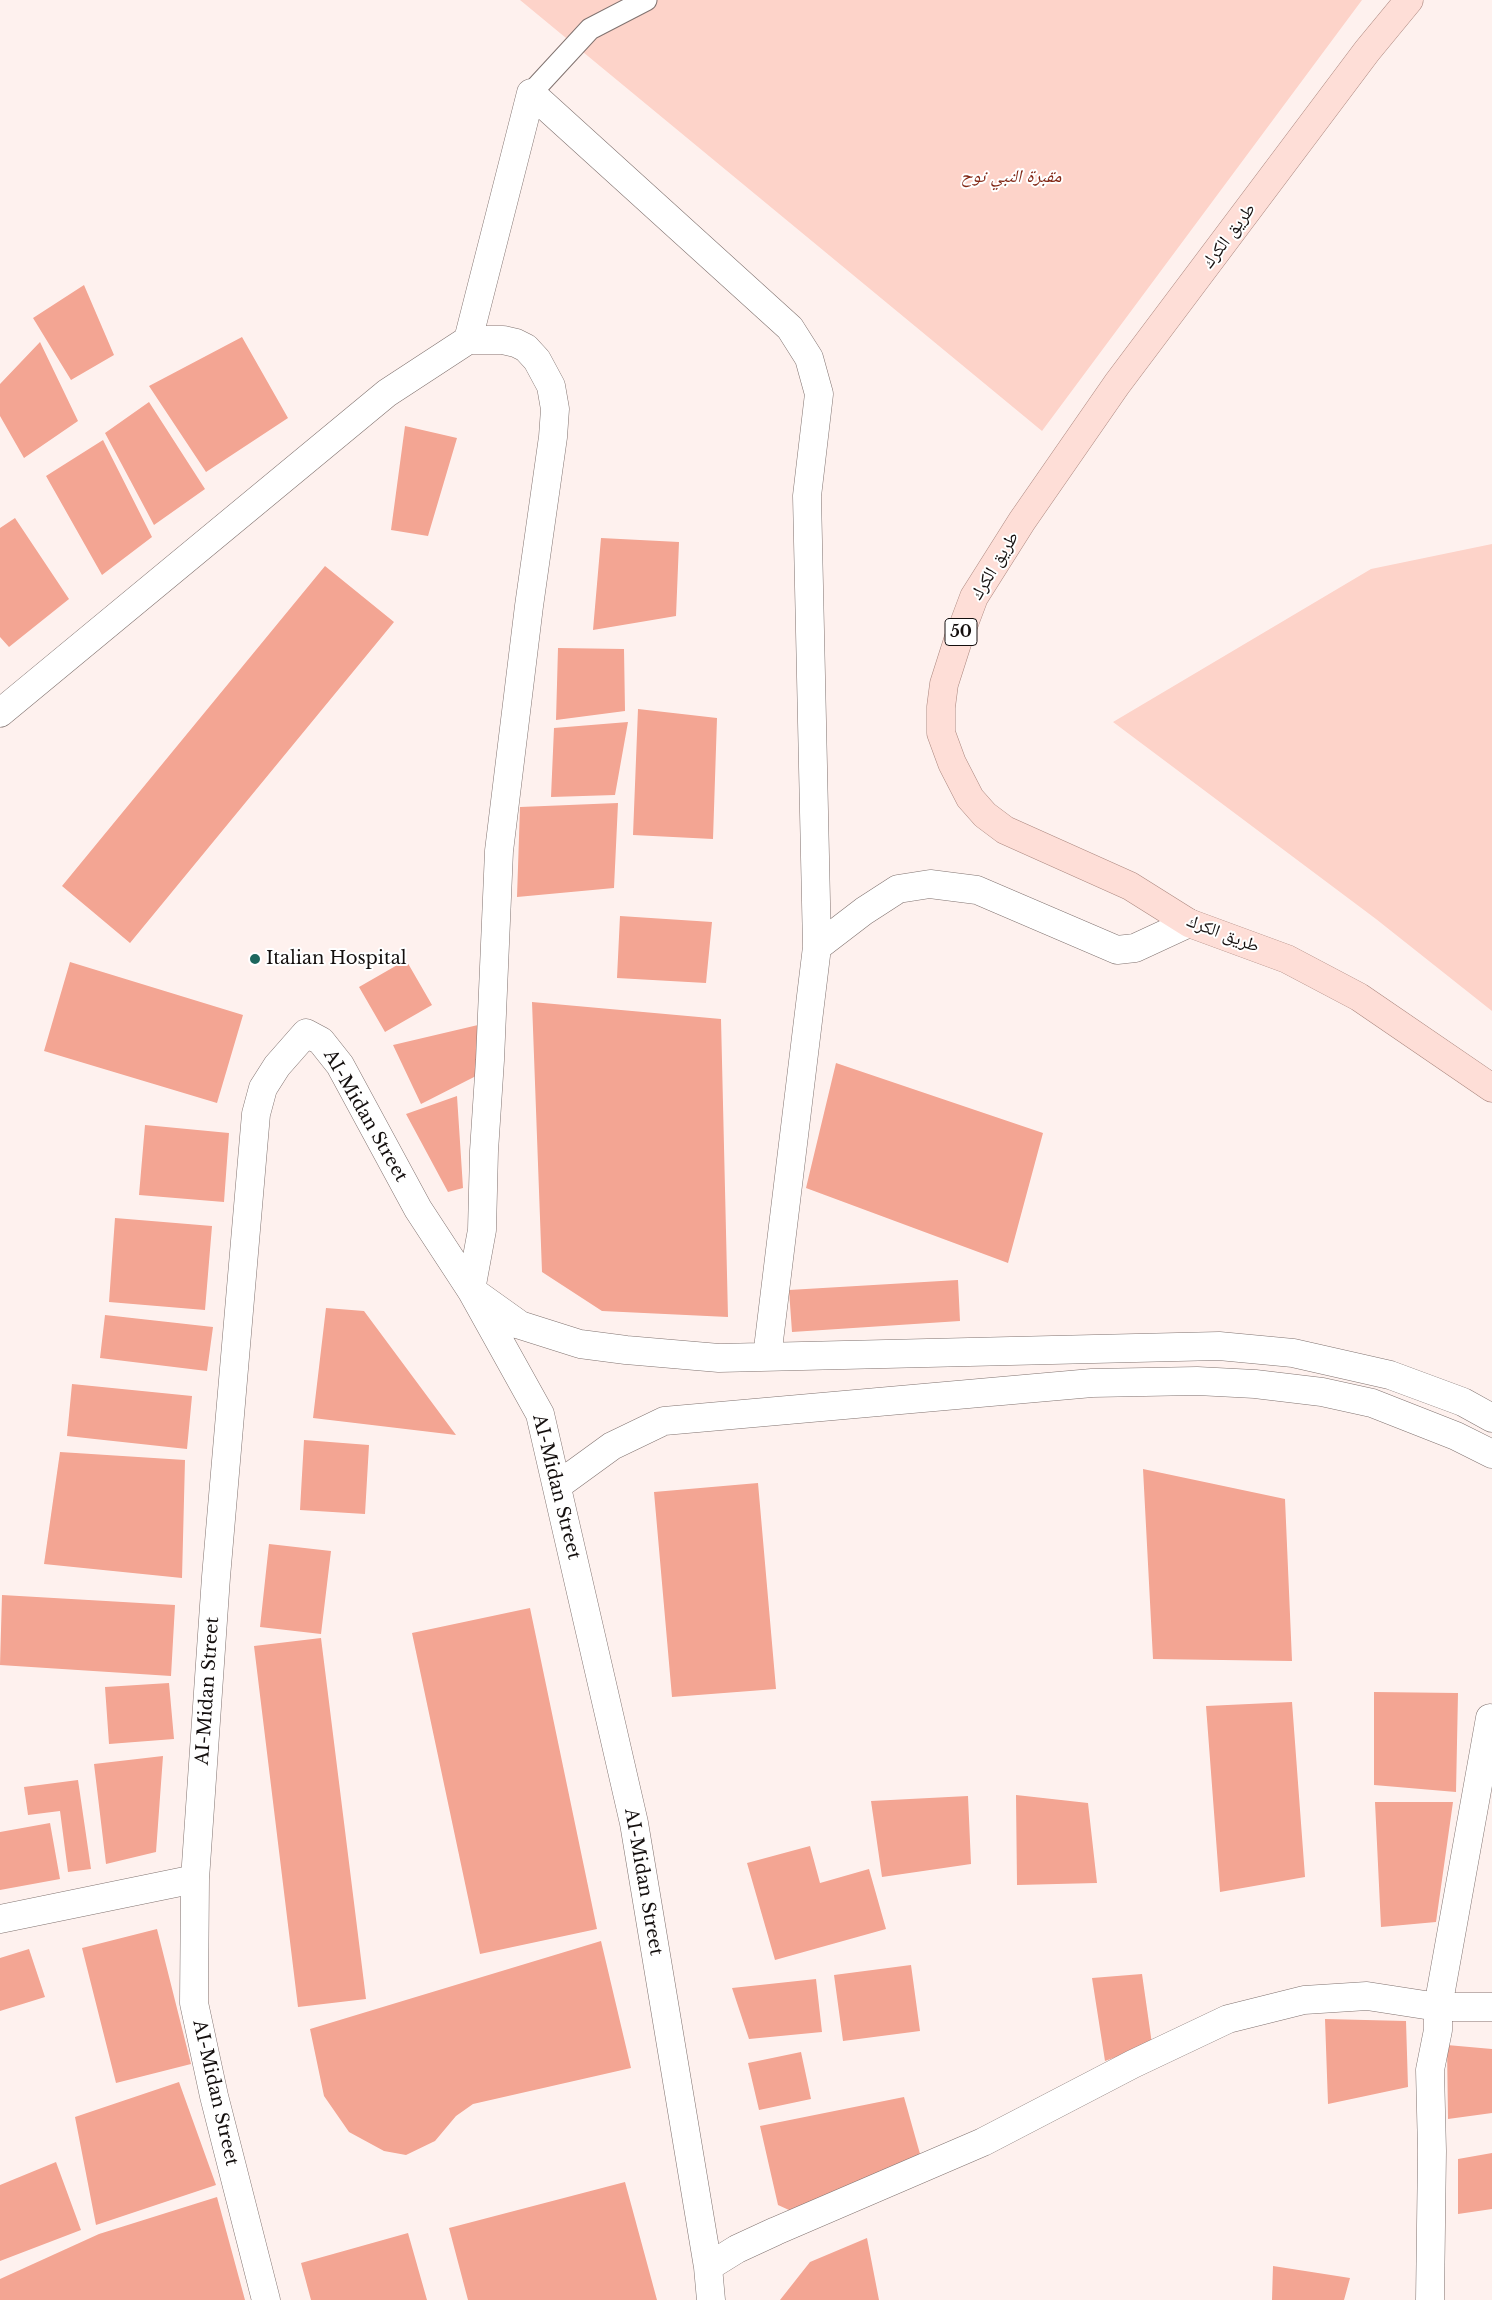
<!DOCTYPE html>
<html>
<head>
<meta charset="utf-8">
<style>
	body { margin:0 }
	canvas { display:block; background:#fef1ee }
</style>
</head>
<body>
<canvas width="1492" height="2300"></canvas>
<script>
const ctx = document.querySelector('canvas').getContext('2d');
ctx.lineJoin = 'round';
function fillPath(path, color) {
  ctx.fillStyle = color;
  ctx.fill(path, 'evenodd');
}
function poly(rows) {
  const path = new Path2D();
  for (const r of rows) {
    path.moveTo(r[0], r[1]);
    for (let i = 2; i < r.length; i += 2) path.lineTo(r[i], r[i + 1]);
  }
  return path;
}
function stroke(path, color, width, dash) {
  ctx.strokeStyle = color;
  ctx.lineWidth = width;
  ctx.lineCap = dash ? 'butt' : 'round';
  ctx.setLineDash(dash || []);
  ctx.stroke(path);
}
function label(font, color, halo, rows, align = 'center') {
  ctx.font = font + ' "Libre Baskerville","Noto Naskh Arabic",serif';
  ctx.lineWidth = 4;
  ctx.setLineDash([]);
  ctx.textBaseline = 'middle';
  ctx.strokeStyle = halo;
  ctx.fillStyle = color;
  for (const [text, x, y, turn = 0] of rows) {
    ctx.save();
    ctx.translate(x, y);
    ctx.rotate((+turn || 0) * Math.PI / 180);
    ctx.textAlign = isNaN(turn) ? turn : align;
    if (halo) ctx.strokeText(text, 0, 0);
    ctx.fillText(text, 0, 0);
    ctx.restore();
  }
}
fillPath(poly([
	[520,0,1362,0,1042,431],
	[1492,544,1492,1011,1376,919,1113,722,1371,569]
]), '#fdd3c9');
fillPath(poly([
	[84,285,114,355,71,380,33,318],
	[242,337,288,418,206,472,149,386],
	[40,342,78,421,24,458,0,416,0,384],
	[149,402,205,489,154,525,105,433],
	[405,426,457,438,428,536,391,530],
	[103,440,152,537,102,575,46,476],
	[15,518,69,599,9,647,0,637,0,528],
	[601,538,679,542,676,616,593,630],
	[325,566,394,622,130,943,62,886],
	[558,648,624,649,625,711,556,720],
	[638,709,717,718,713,839,633,835],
	[628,722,615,795,551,797,554,728],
	[618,803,614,888,517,897,520,807],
	[620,916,712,922,706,983,617,978],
	[406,960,432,1005,385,1032,359,987],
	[70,962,243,1015,217,1103,44,1051],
	[532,1002,721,1019,728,1317,602,1311,542,1272],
	[478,1025,476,1076,421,1104,393,1045],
	[836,1063,1043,1133,1008,1263,806,1188],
	[457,1096,463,1188,448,1192,406,1114],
	[145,1125,229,1133,224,1202,139,1195],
	[115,1218,212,1226,205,1310,109,1302],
	[958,1280,960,1321,792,1332,789,1290],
	[326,1308,364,1311,456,1435,313,1418],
	[105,1315,213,1327,207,1371,100,1358],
	[72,1384,192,1396,187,1449,67,1436],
	[304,1440,369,1445,365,1514,300,1510],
	[60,1452,185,1460,182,1578,44,1564],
	[1143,1469,1285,1499,1292,1661,1153,1659],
	[758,1483,776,1689,672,1697,654,1492],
	[269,1544,331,1551,321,1634,260,1627],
	[2,1595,175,1605,171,1676,0,1665],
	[530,1608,597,1929,480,1954,412,1633],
	[321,1638,366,1999,298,2007,254,1646],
	[169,1683,174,1739,109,1744,105,1687],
	[1374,1692,1458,1693,1456,1792,1374,1785],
	[1292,1702,1305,1877,1220,1892,1206,1706],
	[163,1756,156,1852,106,1864,94,1764],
	[78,1780,91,1869,68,1872,60,1811,28,1815,24,1787],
	[1016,1795,1088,1803,1097,1883,1017,1885],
	[968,1796,971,1864,882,1877,871,1801],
	[1375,1802,1453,1802,1436,1922,1381,1927],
	[50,1823,60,1879,0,1890,0,1832],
	[810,1846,820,1883,869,1869,886,1929,775,1960,747,1863],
	[157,1929,191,2064,116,2083,82,1948],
	[601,1941,631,2068,473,2104,456,2116,435,2141,406,2155,384,2151,349,2132,324,2096,310,2029],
	[29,1949,45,1997,0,2011,0,1958],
	[911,1965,920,2031,843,2041,834,1975],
	[1142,1974,1152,2044,1105,2061,1092,1978],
	[816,1979,822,2032,749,2039,732,1988],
	[1325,2019,1406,2021,1408,2087,1328,2104],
	[1447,2045,1492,2049,1492,2113,1448,2119],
	[801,2052,811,2099,759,2110,748,2063],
	[179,2082,216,2185,96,2225,75,2117],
	[904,2097,922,2161,800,2215,778,2205,760,2126],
	[1492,2153,1492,2209,1458,2214,1458,2159],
	[56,2162,81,2230,0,2261,0,2185],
	[625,2182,657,2300,468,2300,449,2228],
	[217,2197,245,2300,0,2300,0,2279,99,2234],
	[408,2233,427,2300,311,2300,301,2263],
	[867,2238,879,2300,780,2300,810,2262],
	[1273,2266,1350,2278,1344,2300,1272,2300]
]), '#f3a593');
const lane = poly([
	[531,93,590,29,646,0]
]);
const street = poly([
	[468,340,531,93,790,328,809,358,819,394,807,496,817,947,767,1357],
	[0,713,387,393,468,340,503,340,516,343,526,348,537,360,551,386,555,409,553,437,529,606,499,851,490,1060,484,1151,482,1230,471,1290,520,1325,580,1344,626,1350,719,1358,1219,1346,1293,1353,1390,1375,1463,1402,1492,1418],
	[817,947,864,911,898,889,930,884,977,890,1117,950,1135,948,1189,923],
	[557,1486,612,1446,664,1421,1092,1383,1197,1381,1255,1384,1322,1392,1372,1403,1456,1436,1492,1454],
	[1490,1718,1438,2007,1492,2007],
	[0,1919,195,1879],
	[708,2267,737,2249,776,2231,983,2142,1133,2064,1228,2019,1304,2000,1367,1996,1438,2007,1438,2030,1430,2070,1432,2151,1430,2300],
	[266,2300,214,2096,194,2003,195,1879,216,1577,256,1114,263,1088,277,1066,306,1033,321,1041,340,1065,418,1209,471,1290,540,1414,634,1823,708,2267,711,2300]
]);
const primary = poly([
	[1409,0,1367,51,1117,384,1022,521,974,597,959,637,944,684,941,707,941,733,952,763,970,798,985,815,1005,830,1130,886,1189,923,1287,959,1359,997,1492,1088]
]);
stroke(lane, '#817370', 23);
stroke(street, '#817370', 29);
stroke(primary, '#ab877f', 29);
stroke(lane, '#fff', 21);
stroke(street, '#fff', 28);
stroke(primary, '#feded7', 28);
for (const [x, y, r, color] of [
	[255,959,6,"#1d665d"]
]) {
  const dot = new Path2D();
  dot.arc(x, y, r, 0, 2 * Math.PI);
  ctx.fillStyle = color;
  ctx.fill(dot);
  stroke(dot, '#fff', 2);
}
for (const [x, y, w] of [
	[961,632,32]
]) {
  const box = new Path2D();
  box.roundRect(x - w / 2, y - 13.5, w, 27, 4);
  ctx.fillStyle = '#fff';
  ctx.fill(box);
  stroke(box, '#140f0e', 1);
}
label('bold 16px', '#140f0e', null, [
	["50",961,632]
]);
label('italic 18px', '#822816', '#fff', [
	["مقبرة النبي نوح",1011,177]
]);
label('18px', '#140f0e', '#fff', [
	["طريق الكرك",1229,236,-53],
	["طريق الكرك",995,566,-59],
	["طريق الكرك",1223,934,21],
	["AI-Midan Street",365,1116,60],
	["AI-Midan Street",556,1487,76],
	["AI-Midan Street",208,1691,-86],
	["AI-Midan Street",643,1882,80],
	["AI-Midan Street",215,2093,77]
]);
label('18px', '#140f0e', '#fff', [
	["Italian Hospital",266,959]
], 'left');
</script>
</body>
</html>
